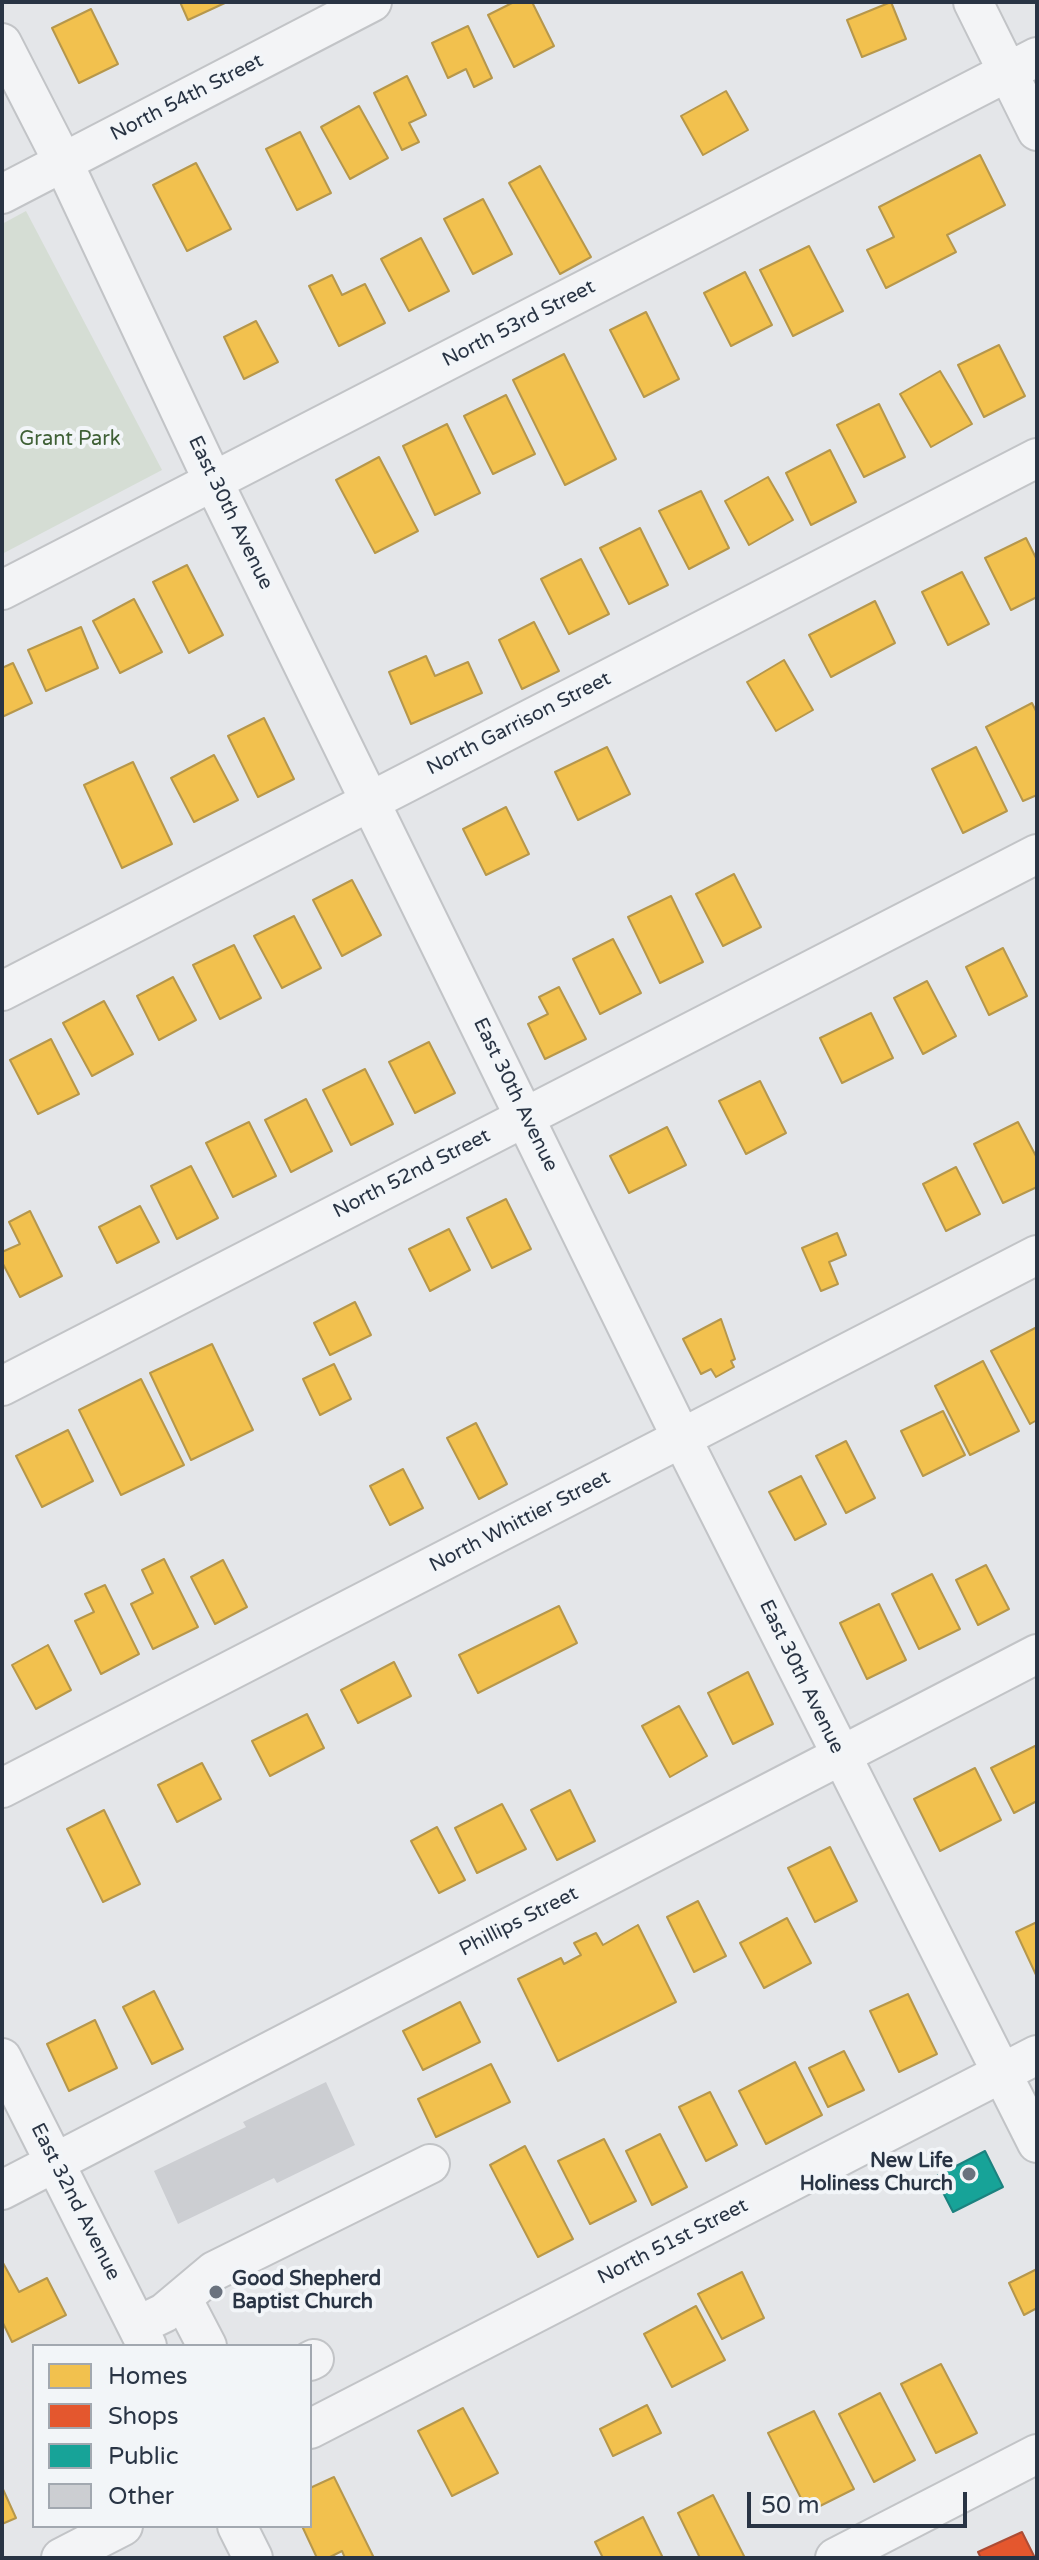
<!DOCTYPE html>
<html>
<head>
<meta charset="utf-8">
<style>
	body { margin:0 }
	#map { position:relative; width:1039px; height:2560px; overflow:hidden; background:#e4e6e9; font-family:"Varela Round",sans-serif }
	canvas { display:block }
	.frame { position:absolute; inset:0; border:4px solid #293444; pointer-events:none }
	.legend { position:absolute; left:32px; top:2344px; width:280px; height:184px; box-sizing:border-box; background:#f2f5f8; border:2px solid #a2a8b0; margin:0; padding:10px 14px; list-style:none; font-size:24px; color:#293444 }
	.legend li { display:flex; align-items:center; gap:16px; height:40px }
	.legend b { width:40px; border:2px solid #a2a8b0 }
	.scale { position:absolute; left:747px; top:2492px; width:220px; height:36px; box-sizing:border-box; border:4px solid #293444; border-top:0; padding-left:10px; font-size:24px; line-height:28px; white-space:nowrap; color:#293444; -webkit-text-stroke:6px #f2f5f8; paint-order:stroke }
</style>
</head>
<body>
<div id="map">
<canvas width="1039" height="2560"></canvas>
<div class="frame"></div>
<ul class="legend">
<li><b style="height:22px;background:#f2c14e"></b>Homes</li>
<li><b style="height:22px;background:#e4572e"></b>Shops</li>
<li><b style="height:22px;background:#17a398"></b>Public</li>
<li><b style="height:22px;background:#ccced2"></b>Other</li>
</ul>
<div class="scale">50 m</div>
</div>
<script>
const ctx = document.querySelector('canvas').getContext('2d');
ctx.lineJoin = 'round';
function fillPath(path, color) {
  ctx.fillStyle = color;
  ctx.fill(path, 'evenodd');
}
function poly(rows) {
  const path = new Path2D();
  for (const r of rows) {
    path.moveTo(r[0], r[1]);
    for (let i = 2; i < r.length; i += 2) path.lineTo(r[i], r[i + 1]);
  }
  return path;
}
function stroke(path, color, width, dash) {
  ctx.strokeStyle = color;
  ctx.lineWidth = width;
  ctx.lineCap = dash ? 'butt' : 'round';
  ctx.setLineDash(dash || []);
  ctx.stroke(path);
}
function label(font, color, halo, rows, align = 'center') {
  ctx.font = font + ' "Varela Round",sans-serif';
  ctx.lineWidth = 8;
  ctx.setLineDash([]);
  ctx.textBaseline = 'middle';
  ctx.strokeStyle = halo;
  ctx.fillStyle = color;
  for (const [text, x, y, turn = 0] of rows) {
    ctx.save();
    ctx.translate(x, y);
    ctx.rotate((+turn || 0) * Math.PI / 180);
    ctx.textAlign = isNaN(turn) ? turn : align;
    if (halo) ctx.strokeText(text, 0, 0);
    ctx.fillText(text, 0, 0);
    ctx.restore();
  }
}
fillPath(poly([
	[26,211,162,470,2,554,2,224]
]), '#d5ddd4');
const homes = poly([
	[180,2,227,2,188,20,180,2],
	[514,2,532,2,554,46,514,67,488,15,514,2],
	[891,2,906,39,862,57,847,20,891,2],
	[91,9,118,64,79,83,52,28,91,9],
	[468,26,492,78,474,87,466,69,448,78,432,43,468,26],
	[407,76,426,115,409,123,419,142,402,150,374,93,407,76],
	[726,91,748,130,703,155,681,116,726,91],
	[359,106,388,158,350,179,321,127,359,106],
	[300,132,331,193,297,210,266,149,300,132],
	[980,155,1005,205,947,235,956,252,886,288,867,250,894,237,879,207,980,155],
	[196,163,231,229,187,251,153,185,196,163],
	[540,166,591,257,560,274,509,183,540,166],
	[483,199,512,254,473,274,444,219,483,199],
	[421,238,449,291,409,311,381,259,421,238],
	[809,246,843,311,793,336,760,270,809,246],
	[745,272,772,325,731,346,704,293,745,272],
	[332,275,342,295,365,284,385,323,339,346,309,286,332,275],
	[646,312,679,379,644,397,610,330,646,312],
	[256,321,278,362,244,379,224,337,256,321],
	[999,345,1025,396,984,417,958,365,999,345],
	[564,354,616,459,565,485,513,380,564,354],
	[940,371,972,424,931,447,900,394,940,371],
	[506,395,535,454,493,474,464,416,506,395],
	[879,404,905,457,864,477,837,425,879,404],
	[447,424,480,493,435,515,403,446,447,424],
	[830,450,856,502,811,525,786,473,830,450],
	[379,457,418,531,375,553,336,480,379,457],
	[768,477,793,520,749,545,725,501,768,477],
	[701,491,729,548,689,569,659,511,701,491],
	[640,528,668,585,629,604,600,548,640,528],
	[1026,538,1037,560,1037,597,1011,610,985,558,1026,538],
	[581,559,609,614,569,634,541,579,581,559],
	[187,565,223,635,189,653,153,582,187,565],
	[962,572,989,624,948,645,922,592,962,572],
	[134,599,162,652,120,673,93,621,134,599],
	[875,601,895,643,831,677,809,635,875,601],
	[534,622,559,671,522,689,499,640,534,622],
	[81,627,98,668,46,691,28,650,81,627],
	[426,656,435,676,468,662,482,693,411,724,389,672,426,656],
	[784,660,813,710,776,731,747,682,784,660],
	[13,663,32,703,2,717,2,668,13,663],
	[1032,703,1037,713,1037,795,1023,801,986,727,1032,703],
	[264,718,294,779,258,797,228,736,264,718],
	[607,747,630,794,578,820,555,772,607,747],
	[976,747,1007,811,963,833,932,769,976,747],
	[214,755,238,800,194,822,171,778,214,755],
	[133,762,172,844,122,868,84,785,133,762],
	[506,807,529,854,486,875,463,829,506,807],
	[734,874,761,927,723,946,696,894,734,874],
	[352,880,381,935,342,956,313,900,352,880],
	[671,896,703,962,660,983,628,917,671,896],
	[294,916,321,968,282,988,254,936,294,916],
	[613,939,641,993,600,1014,573,959,613,939],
	[234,945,261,998,220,1019,193,965,234,945],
	[1003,948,1027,996,989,1015,966,967,1003,948],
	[173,977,196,1020,159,1040,137,996,173,977],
	[927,981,956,1036,923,1054,894,998,927,981],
	[559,987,586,1039,545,1059,528,1024,548,1014,539,997,559,987],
	[104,1001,133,1054,92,1076,63,1023,104,1001],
	[871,1013,893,1058,842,1083,820,1038,871,1013],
	[51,1039,79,1094,38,1114,10,1060,51,1039],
	[429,1042,455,1093,415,1113,389,1062,429,1042],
	[365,1069,393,1124,351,1145,323,1090,365,1069],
	[760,1081,786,1133,746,1154,719,1101,760,1081],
	[306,1099,332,1151,291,1172,265,1120,306,1099],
	[249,1122,276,1176,233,1197,206,1143,249,1122],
	[1018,1122,1037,1158,1037,1187,1003,1203,974,1144,1018,1122],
	[667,1127,686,1165,629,1193,610,1156,667,1127],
	[191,1166,218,1218,177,1239,151,1186,191,1166],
	[956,1167,980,1214,946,1231,923,1184,956,1167],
	[506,1199,531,1249,492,1268,467,1218,506,1199],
	[140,1206,159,1242,117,1263,99,1227,140,1206],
	[30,1211,62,1276,20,1297,2,1262,2,1252,20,1244,9,1222,30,1211],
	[449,1229,470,1270,430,1291,409,1249,449,1229],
	[837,1233,846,1255,829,1262,838,1284,821,1291,802,1248,837,1233],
	[355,1302,371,1335,330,1355,314,1323,355,1302],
	[721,1319,735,1359,731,1361,734,1367,716,1377,711,1369,701,1374,683,1339,721,1319],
	[1037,1327,1037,1420,1030,1424,991,1351,1037,1327],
	[212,1344,253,1430,191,1460,150,1373,212,1344],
	[983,1361,1019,1431,970,1455,935,1386,983,1361],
	[334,1364,351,1399,320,1415,303,1379,334,1364],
	[141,1379,184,1465,121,1495,79,1410,141,1379],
	[943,1411,965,1455,923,1476,901,1431,943,1411],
	[476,1423,507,1484,479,1499,447,1438,476,1423],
	[68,1430,93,1481,42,1507,16,1456,68,1430],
	[846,1441,875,1498,846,1513,816,1456,846,1441],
	[403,1469,423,1508,390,1525,370,1486,403,1469],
	[801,1476,826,1524,795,1540,769,1492,801,1476],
	[164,1559,198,1627,153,1649,131,1604,153,1593,142,1570,164,1559],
	[223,1560,247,1607,215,1624,191,1577,223,1560],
	[986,1565,1009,1609,978,1625,956,1580,986,1565],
	[932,1574,960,1629,919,1649,892,1594,932,1574],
	[105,1585,139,1654,101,1674,75,1621,94,1612,85,1594,105,1585],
	[879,1604,906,1660,867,1679,840,1623,879,1604],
	[559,1606,577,1643,478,1693,459,1655,559,1606],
	[48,1645,71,1690,36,1709,12,1665,48,1645],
	[394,1662,411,1696,358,1723,341,1690,394,1662],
	[748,1672,773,1724,733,1744,708,1693,748,1672],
	[679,1706,707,1756,670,1777,642,1726,679,1706],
	[307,1714,324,1748,270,1776,252,1741,307,1714],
	[1037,1745,1037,1801,1014,1813,991,1768,1037,1745],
	[202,1763,221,1799,177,1822,158,1785,202,1763],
	[975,1768,1001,1820,940,1851,914,1799,975,1768],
	[570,1790,595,1841,557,1860,531,1810,570,1790],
	[502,1804,526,1849,477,1873,455,1828,502,1804],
	[104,1810,140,1884,103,1902,67,1829,104,1810],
	[437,1827,465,1880,439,1893,411,1841,437,1827],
	[830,1847,857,1901,815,1922,788,1868,830,1847],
	[698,1901,726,1956,694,1972,667,1917,698,1901],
	[787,1918,811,1963,764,1988,740,1943,787,1918],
	[1037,1922,1037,1977,1016,1932,1037,1922],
	[638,1925,676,2002,558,2061,518,1979,561,1958,564,1964,581,1955,574,1943,596,1933,603,1945,638,1925],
	[154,1991,183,2049,152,2064,123,2007,154,1991],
	[908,1994,937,2054,899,2072,870,2011,908,1994],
	[460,2002,480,2042,423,2070,403,2031,460,2002],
	[95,2020,117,2068,69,2091,47,2044,95,2020],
	[844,2051,864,2090,828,2107,809,2068,844,2051],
	[795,2062,822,2115,766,2144,739,2091,795,2062],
	[491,2064,510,2102,436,2137,418,2099,491,2064],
	[710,2092,737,2145,706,2161,679,2107,710,2092],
	[660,2134,687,2187,652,2205,626,2151,660,2134],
	[604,2139,636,2201,590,2224,558,2161,604,2139],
	[525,2146,573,2239,538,2257,490,2165,525,2146],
	[2,2261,19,2292,47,2278,66,2315,12,2342,2,2321,2,2261],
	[1037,2269,1037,2308,1024,2315,1009,2283,1037,2269],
	[742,2272,764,2318,722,2339,698,2294,742,2272],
	[696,2306,725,2360,672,2387,644,2334,696,2306],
	[941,2364,977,2433,936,2453,901,2384,941,2364],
	[880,2393,915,2460,874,2482,839,2414,880,2393],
	[647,2405,661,2433,613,2456,600,2429,647,2405],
	[463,2408,498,2473,452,2496,418,2431,463,2408],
	[814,2411,854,2489,808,2512,768,2433,814,2411],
	[334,2477,374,2558,345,2558,342,2551,328,2558,317,2558,302,2526,310,2526,310,2488,334,2477],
	[2,2487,16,2518,2,2524,2,2487],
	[713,2495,745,2558,700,2558,678,2513,713,2495],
	[643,2517,663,2558,603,2558,595,2542,643,2517]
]);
fillPath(homes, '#f2c14e');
stroke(homes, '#b6974b', 2);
const shops = poly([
	[1022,2532,1035,2558,981,2558,978,2552,1022,2532]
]);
fillPath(shops, '#e4572e');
stroke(shops, '#ac4c35', 2);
const public = poly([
	[985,2151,1003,2187,953,2212,935,2177,985,2151]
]);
fillPath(public, '#17a398');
stroke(public, '#1c827f', 2);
fillPath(poly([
	[326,2082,355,2145,277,2183,274,2178,178,2224,154,2171,246,2127,243,2122]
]), '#ccced2');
const minor = poly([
	[973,2,1037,131],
	[2,43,63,162,213,481,682,1439,1037,2143],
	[2,194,372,2],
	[2,590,1037,57],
	[2,991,1037,458],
	[2,1386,1037,854],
	[2,1788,1037,1255],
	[2,2058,147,2346],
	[2,2190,1037,1654],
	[182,2298,207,2346],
	[137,2326,164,2313,214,2271,430,2164],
	[310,2361,314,2359],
	[310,2429,1037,2055],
	[237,2526,253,2558],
	[61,2558,123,2526],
	[835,2558,1037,2454]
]);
stroke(minor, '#c2c4c7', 42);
stroke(minor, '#f3f4f6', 38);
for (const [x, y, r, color] of [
	[969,2174,8,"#6a727e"],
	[216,2292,8,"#6a727e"]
]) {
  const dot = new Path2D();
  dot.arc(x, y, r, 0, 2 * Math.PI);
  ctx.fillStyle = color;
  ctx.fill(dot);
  stroke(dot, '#f2f5f8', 3);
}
label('20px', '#293444', '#f2f5f8', [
	["North 54th Street",187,98,-27],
	["North 53rd Street",519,324,-27],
	["East 30th Avenue",230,513,64],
	["North Garrison Street",519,724,-27],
	["East 30th Avenue",515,1095,64],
	["North 52nd Street",412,1174,-27],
	["North Whittier Street",520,1522,-27],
	["East 30th Avenue",801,1677,64],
	["Phillips Street",519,1922,-27],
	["East 32nd Avenue",75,2202,63],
	["North 51st Street",673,2242,-27]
]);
label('20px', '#3f6036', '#f2f5f8', [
	["Grant Park",70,440]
]);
label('bold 20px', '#293444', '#f2f5f8', [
	["New Life",953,2162],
	["Holiness Church",953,2185],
	["Good Shepherd",232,2280,"left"],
	["Baptist Church",232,2303,"left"]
], 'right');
</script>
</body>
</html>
